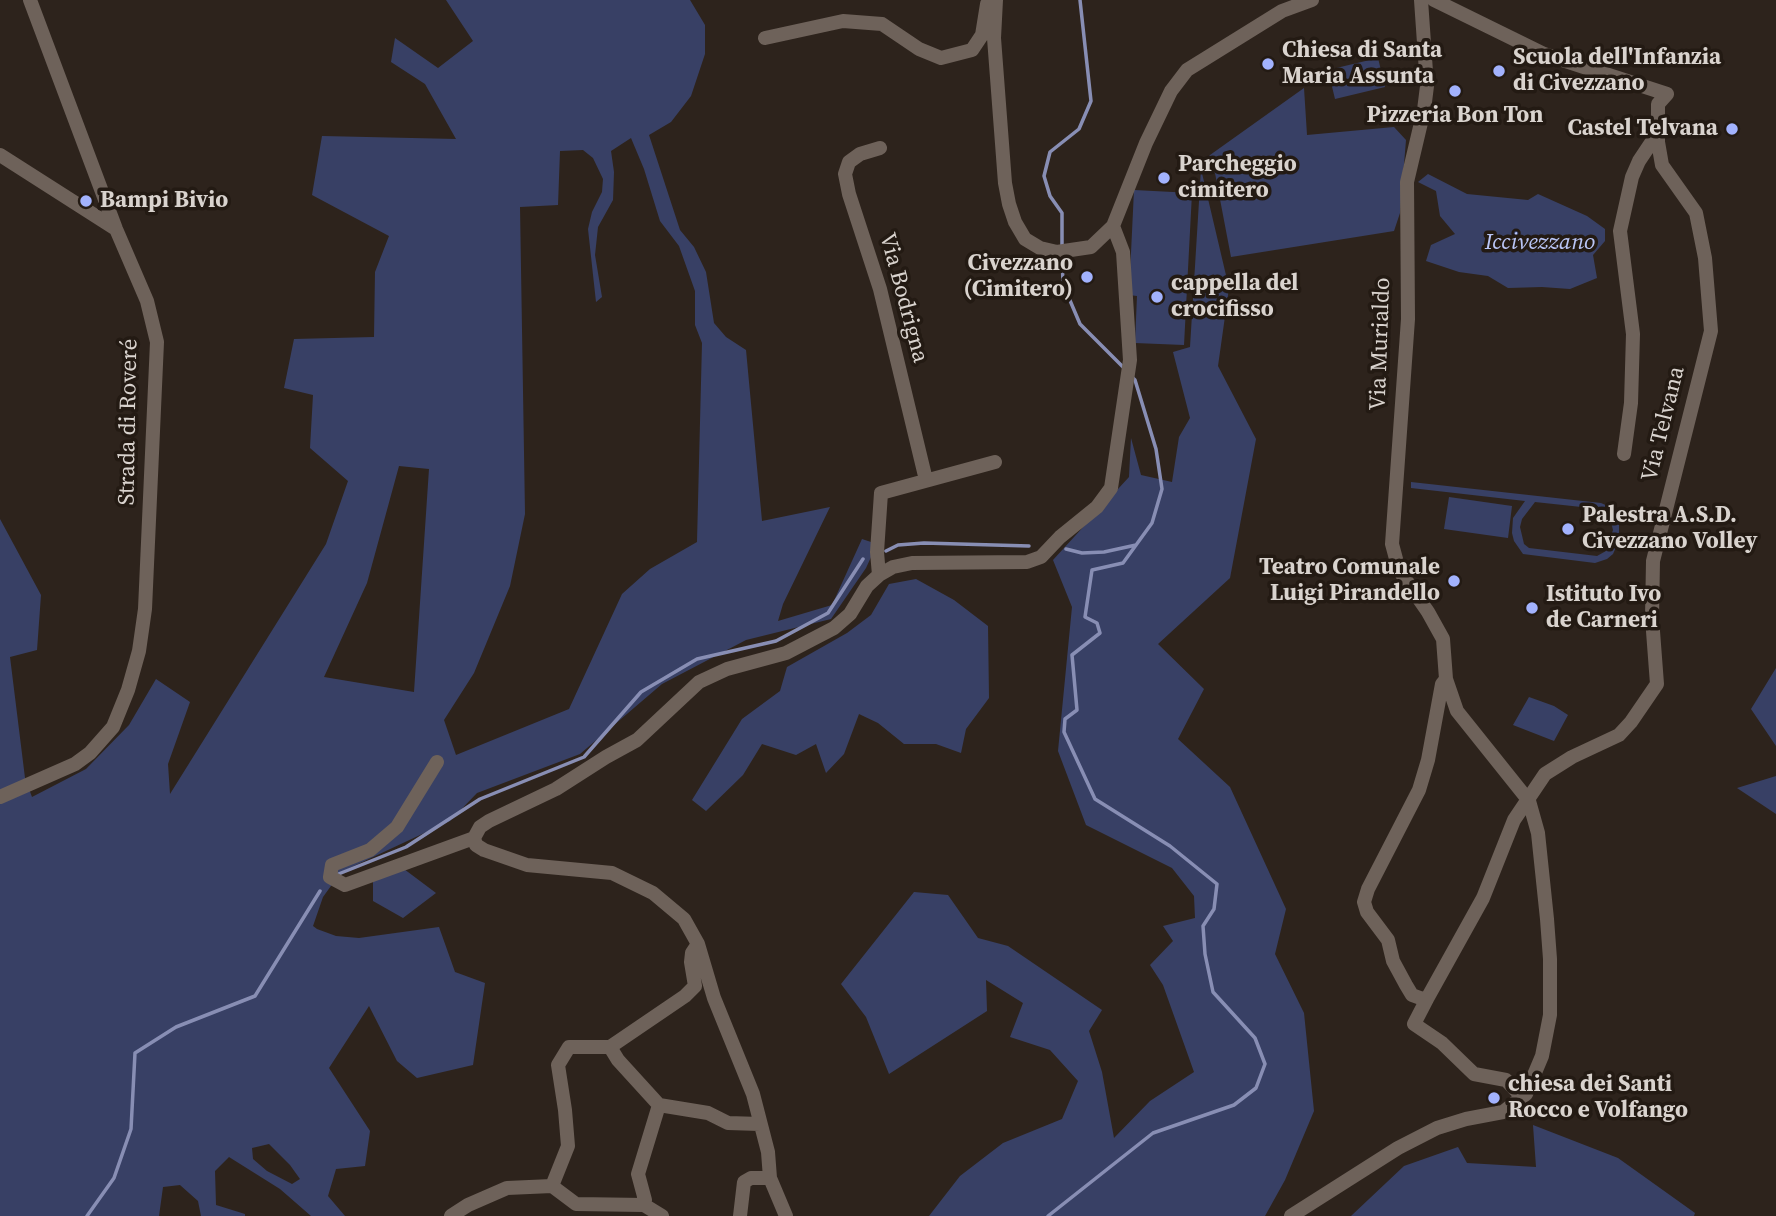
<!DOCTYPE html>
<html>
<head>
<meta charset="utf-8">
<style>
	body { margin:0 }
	canvas { display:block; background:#2d231c }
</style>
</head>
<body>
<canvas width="1776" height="1216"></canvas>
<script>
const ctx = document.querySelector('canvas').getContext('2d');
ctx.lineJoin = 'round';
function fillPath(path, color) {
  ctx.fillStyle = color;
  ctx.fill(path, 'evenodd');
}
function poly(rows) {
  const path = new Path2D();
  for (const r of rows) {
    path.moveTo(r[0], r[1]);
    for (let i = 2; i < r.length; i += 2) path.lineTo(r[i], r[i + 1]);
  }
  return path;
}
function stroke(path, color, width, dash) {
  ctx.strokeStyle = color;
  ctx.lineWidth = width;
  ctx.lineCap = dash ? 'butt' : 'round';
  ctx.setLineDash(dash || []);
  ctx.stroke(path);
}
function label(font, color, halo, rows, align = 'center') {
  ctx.font = font + ' "Source Serif 4",serif';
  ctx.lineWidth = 7;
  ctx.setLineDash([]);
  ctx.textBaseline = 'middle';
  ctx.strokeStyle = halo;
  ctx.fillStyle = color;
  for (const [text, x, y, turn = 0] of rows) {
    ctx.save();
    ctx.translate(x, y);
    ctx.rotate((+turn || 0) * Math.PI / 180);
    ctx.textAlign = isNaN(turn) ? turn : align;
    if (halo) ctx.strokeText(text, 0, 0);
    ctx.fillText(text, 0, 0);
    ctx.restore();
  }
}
fillPath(poly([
	[446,0,690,0,705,25,705,54,691,96,671,122,649,135,680,230,694,247,706,272,714,323,726,337,746,350,762,521,830,507,783,604,778,621,832,605,862,539,877,544,866,568,831,619,746,640,662,684,580,754,477,793,450,821,341,872,323,897,313,926,317,929,336,936,359,938,439,927,455,972,485,983,473,1065,417,1078,397,1061,369,1006,329,1068,370,1131,365,1166,336,1169,328,1196,345,1216,311,1216,280,1189,229,1157,215,1171,216,1205,245,1214,245,1216,201,1216,198,1201,180,1185,163,1187,159,1216,0,1216,0,519,41,595,37,650,10,657,25,778,32,797,86,769,129,725,156,679,190,702,168,764,170,794,326,544,348,481,310,448,313,395,284,388,294,339,374,337,375,272,389,236,312,195,322,136,456,139,425,84,391,62,395,38,438,68,473,41],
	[631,138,644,169,660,221,679,246,695,291,695,325,702,343,697,542,650,569,622,594,569,709,456,755,444,720,474,673,510,586,525,514,520,207,558,205,560,151,583,150,593,158,603,179,602,192,592,212,588,229,596,302,602,297,595,255,598,227,613,200,614,172,611,151],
	[399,466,429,469,414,692,324,677,367,583],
	[269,1144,290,1165,300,1179,292,1184,267,1171,253,1159,252,1148],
	[1378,58,1385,87,1335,99,1328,70],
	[1304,88,1307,135,1394,127,1406,140,1400,213,1394,231,1231,257,1215,173,1211,173,1203,160],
	[1201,169,1229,288,1218,366,1256,439,1230,578,1158,644,1204,689,1178,739,1230,787,1286,909,1275,954,1304,1013,1314,1111,1285,1180,1265,1216,929,1216,960,1176,1003,1143,1062,1119,1078,1081,1050,1050,1010,1037,1023,1003,986,980,987,1011,889,1074,866,1017,841,984,914,892,948,895,978,938,1008,946,1102,1010,1089,1031,1102,1072,1114,1138,1150,1101,1194,1072,1163,985,1150,965,1173,941,1163,926,1195,918,1194,896,1172,868,1086,825,1058,751,1072,607,1053,560,1129,477,1131,438,1141,475,1172,482,1179,437,1190,418,1173,352,1190,347],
	[1428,174,1467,194,1528,200,1538,194,1587,216,1605,229,1605,241,1593,255,1597,278,1570,289,1542,287,1508,288,1488,276,1459,272,1426,261,1431,245,1455,234,1440,216,1436,191,1418,182],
	[1134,190,1192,193,1184,345,1135,343,1137,296,1129,295],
	[1411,482,1601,503,1612,508,1615,513,1619,524,1619,540,1613,554,1607,559,1595,563,1523,554,1514,541,1512,533,1513,518,1525,501,1411,488],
	[1535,502,1600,509,1609,514,1613,530,1606,551,1597,556,1529,548,1524,544,1520,527,1522,519],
	[1449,497,1512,506,1508,538,1444,529],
	[916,579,954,600,988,626,989,698,966,729,961,753,936,744,904,744,878,723,859,714,844,754,826,773,816,744,796,755,762,744,743,775,706,811,692,800,742,719,780,691,787,667,847,633,871,615,889,584],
	[1776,668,1776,746,1751,709],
	[1529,697,1554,706,1568,715,1554,741,1513,725],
	[1776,776,1776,814,1737,788],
	[404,869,436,893,403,918,373,901,373,881],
	[1533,1125,1618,1158,1695,1213,1694,1216,1351,1216,1404,1166,1458,1147,1467,1163,1536,1167]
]), '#384065');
stroke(poly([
	[1062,246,1062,213,1050,196,1044,176,1050,152,1079,129,1091,101,1080,0],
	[1062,254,1063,284,1080,324,1124,368],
	[1066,549,1082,553,1104,552,1136,545],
	[886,551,898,545,924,543,1029,546],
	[336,875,406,847,480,799,584,757,641,692,697,659,776,641,828,613,863,559],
	[87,1216,114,1178,131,1129,135,1053,176,1027,255,996,320,891],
	[1048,1216,1153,1133,1234,1105,1256,1088,1265,1064,1255,1038,1213,992,1205,954,1203,926,1214,909,1217,884,1170,846,1095,799,1064,732,1065,719,1077,710,1072,655,1100,633,1097,623,1085,617,1092,570,1123,563,1152,523,1162,489,1156,449,1135,380,1131,376]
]), '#888eb4', 3.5);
stroke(poly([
	[996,0,994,38,1005,183,1009,204,1015,222,1025,239,1040,248,1057,252,1091,247,1113,226,1146,143,1171,91,1187,70,1282,11,1312,0],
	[1434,0,1544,54,1667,94,1658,104,1658,142,1662,165,1696,213,1705,258,1711,331,1653,561,1652,618,1657,684,1631,722,1619,735,1572,757,1545,774,1514,820,1483,898,1428,997,1423,999,1412,995,1406,985,1393,961,1388,940,1367,912,1364,902,1368,889,1419,790,1428,760,1442,684,1446,679],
	[765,38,843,21,882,24,919,49,941,58,972,50,982,35,987,4,992,1],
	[880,148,860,154,849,162,845,174,849,194,880,289,926,480],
	[0,155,116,229],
	[1624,454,1631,403,1633,334,1620,231,1632,177,1639,161,1657,134],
	[879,575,877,552,881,493,995,462],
	[437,762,397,827,370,850,332,865,330,877,345,885,474,838],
	[0,797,75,764,90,753,113,727,128,690,139,651,145,609,157,342,147,301,116,229,30,0],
	[1428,997,1414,1024,1442,1043,1474,1074,1506,1080,1522,1097],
	[610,1047,618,1060,659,1105,708,1113,728,1123,760,1124],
	[552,1186,576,1204,644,1205,662,1216],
	[644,1205,645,1200,638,1174,659,1105],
	[451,1216,468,1205,507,1188,552,1186,568,1146,565,1110,558,1065,569,1047,610,1047,685,996,695,986,691,962,692,953,698,944],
	[740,1216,744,1182,751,1178,770,1178],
	[786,1216,770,1178,768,1152,753,1094,714,998,698,944,684,919,653,893,612,873,527,865,484,850,476,845,474,838,480,827,489,821,556,789,606,757,637,740,699,682,727,669,786,653,834,628,850,614,867,586,879,575,893,567,912,563,1027,562,1041,557,1060,537,1097,507,1111,488,1130,360,1123,252,1113,226],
	[1291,1216,1398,1148,1437,1128,1466,1119,1503,1112,1526,1094,1542,1056,1550,1015,1550,959,1547,919,1538,833,1529,801,1457,711,1446,679,1443,639,1428,612,1399,570,1392,544,1408,319,1407,182,1424,110,1427,86,1421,0]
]), '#6e625a', 14);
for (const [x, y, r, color] of [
	[1268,64,7,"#a2b2fd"],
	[1499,71,7,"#a2b2fd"],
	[1455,91,7,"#a2b2fd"],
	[1732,129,7,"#a2b2fd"],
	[1164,178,7,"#a2b2fd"],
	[86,201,7,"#a2b2fd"],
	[1087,277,7,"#a2b2fd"],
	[1157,297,7,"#a2b2fd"],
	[1568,529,7,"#a2b2fd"],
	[1454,581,7,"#a2b2fd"],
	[1532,608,7,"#a2b2fd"],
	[1494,1098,7,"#a2b2fd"]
]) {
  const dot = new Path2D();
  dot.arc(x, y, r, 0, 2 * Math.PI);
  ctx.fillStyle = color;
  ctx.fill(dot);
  stroke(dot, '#231a13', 2.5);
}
label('bold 23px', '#d9d3ce', '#231a13', [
	["Chiesa di Santa",1282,51],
	["Maria Assunta",1282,77],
	["Scuola dell'Infanzia",1513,58],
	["di Civezzano",1513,84],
	["Pizzeria Bon Ton",1455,116,"center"],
	["Castel Telvana",1718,129,"right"],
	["Parcheggio",1178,165],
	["cimitero",1178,191],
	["Bampi Bivio",100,201],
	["Civezzano",1073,264,"right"],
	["(Cimitero)",1073,290,"right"],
	["cappella del",1171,284],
	["crocifisso",1171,310],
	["Palestra A.S.D.",1582,516],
	["Civezzano Volley",1582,542],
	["Teatro Comunale",1440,568,"right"],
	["Luigi Pirandello",1440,594,"right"],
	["Istituto Ivo",1546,595],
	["de Carneri",1546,621],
	["chiesa dei Santi",1508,1085],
	["Rocco e Volfango",1508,1111]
], 'left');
label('italic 23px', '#bac6f7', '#231a13', [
	["Iccivezzano",1540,243]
]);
label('23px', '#d9d3ce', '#231a13', [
	["Via Bodrigna",903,298,75],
	["Via Murialdo",1381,344,-88],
	["Strada di Roveré",129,422,-89],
	["Via Telvana",1664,424,-76]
]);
</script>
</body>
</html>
